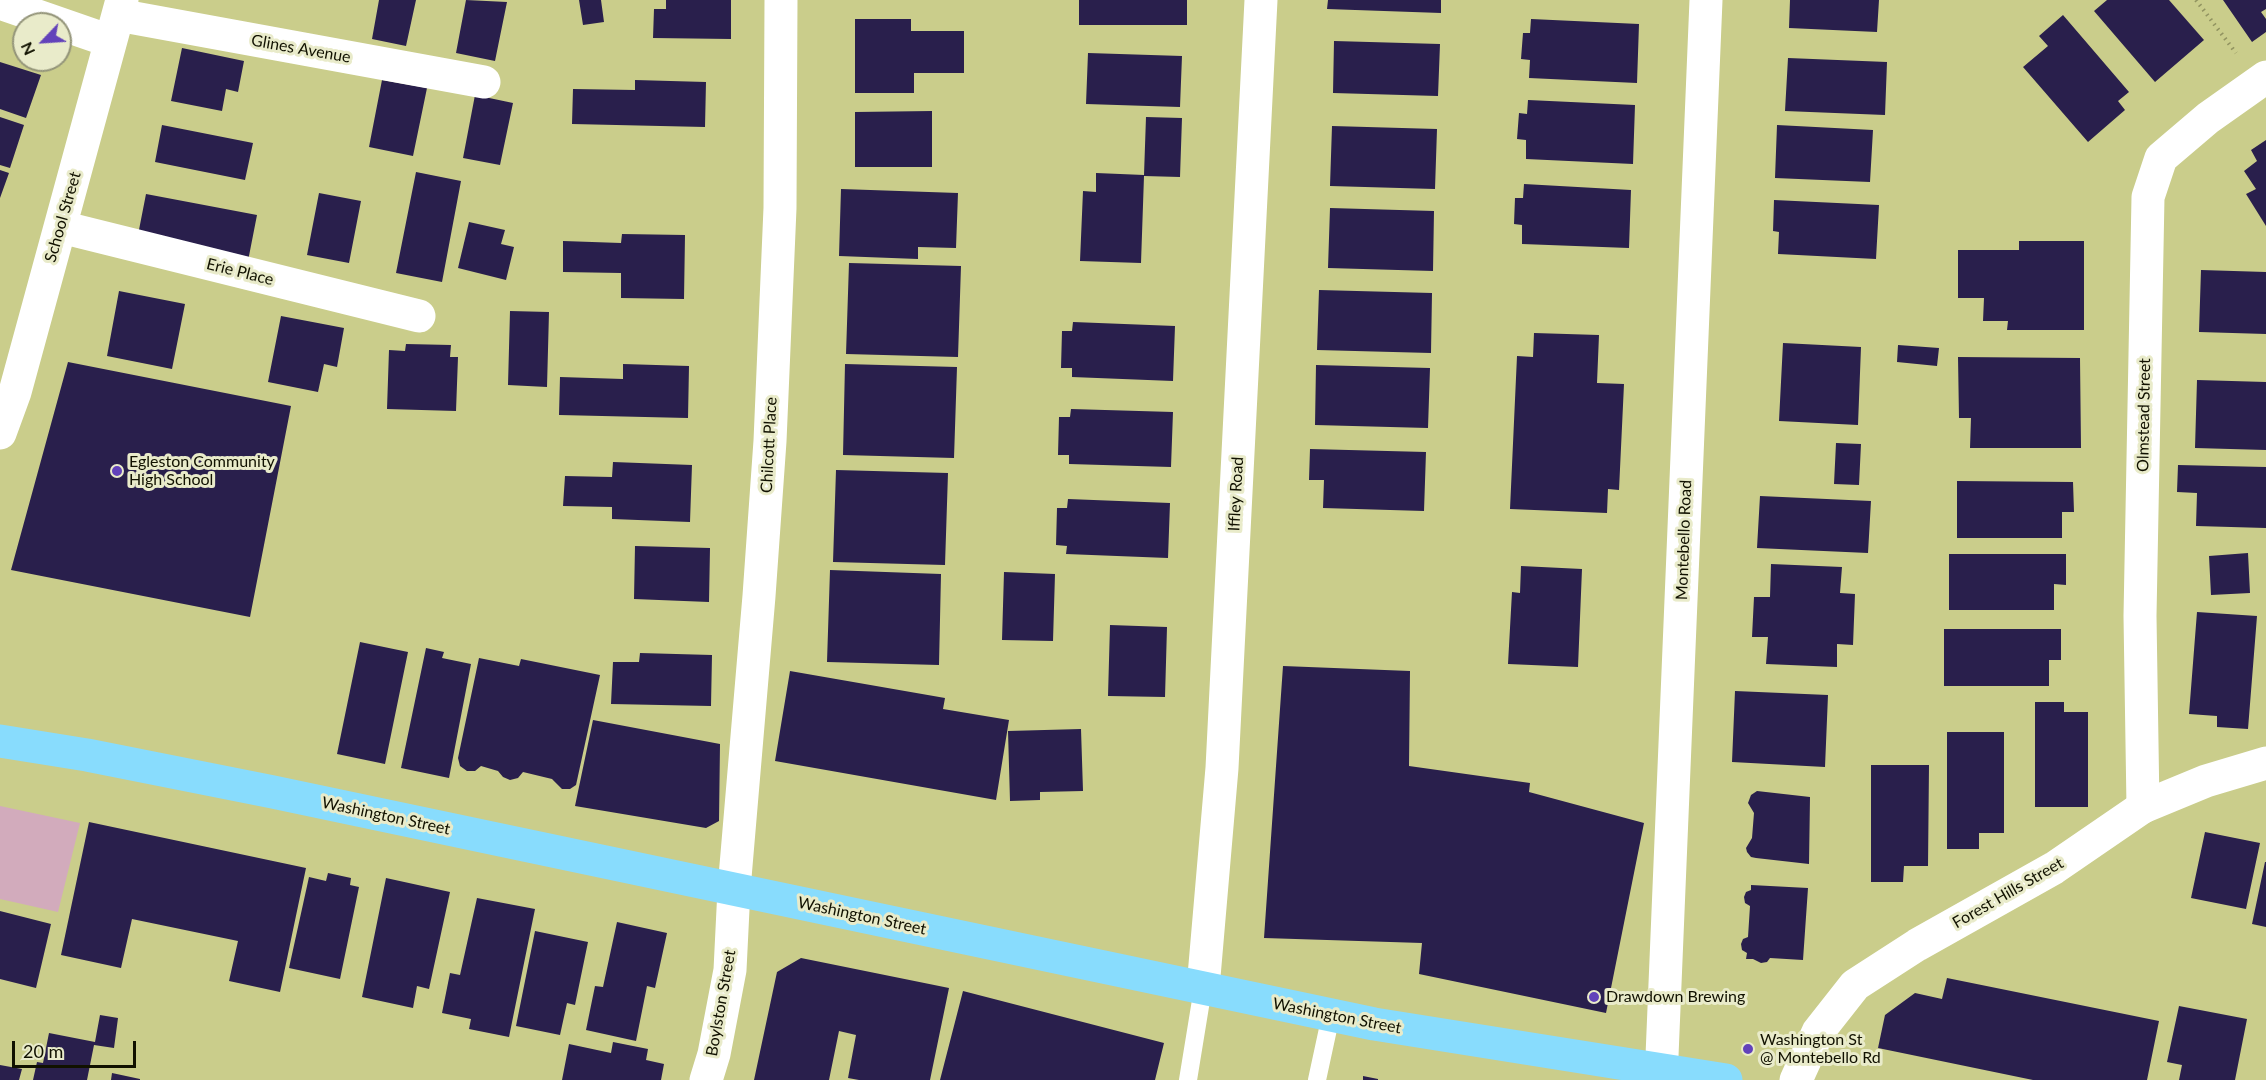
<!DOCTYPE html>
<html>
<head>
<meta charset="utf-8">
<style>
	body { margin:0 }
	#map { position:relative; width:2266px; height:1080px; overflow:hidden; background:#cacd8b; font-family:Lato,sans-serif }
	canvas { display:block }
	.north { position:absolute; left:12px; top:12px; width:60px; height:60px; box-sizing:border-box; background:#e9ebca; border:2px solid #939479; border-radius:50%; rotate:245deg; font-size:16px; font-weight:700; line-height:24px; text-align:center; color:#110 }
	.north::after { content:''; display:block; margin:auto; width:21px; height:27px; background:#6242ba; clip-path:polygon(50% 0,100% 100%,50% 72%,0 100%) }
	.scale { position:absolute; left:12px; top:1041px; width:124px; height:27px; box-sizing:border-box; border:3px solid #110; border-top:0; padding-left:8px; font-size:18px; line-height:21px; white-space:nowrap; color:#110; -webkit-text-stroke:4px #e9ebca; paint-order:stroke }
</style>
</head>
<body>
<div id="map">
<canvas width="2266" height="1080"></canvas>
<div class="north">N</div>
<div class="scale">20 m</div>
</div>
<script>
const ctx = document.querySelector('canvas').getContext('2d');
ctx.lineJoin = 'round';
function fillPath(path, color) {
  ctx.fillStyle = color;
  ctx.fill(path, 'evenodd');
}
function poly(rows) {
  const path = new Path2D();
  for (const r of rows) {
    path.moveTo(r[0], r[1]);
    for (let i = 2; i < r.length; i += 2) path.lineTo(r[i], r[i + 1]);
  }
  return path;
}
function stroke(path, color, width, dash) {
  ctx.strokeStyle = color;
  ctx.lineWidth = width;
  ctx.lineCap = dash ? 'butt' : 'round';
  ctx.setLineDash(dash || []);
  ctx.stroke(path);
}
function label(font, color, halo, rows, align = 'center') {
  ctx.font = font + ' Lato,sans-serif';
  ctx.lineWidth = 6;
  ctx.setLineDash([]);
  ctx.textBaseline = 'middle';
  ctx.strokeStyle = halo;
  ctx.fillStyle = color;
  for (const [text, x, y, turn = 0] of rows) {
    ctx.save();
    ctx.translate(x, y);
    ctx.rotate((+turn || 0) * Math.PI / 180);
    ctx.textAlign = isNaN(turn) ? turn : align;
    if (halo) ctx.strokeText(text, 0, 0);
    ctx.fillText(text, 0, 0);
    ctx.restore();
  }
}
fillPath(poly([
	[0,806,80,823,58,912,0,899]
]), '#d2abbc');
fillPath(poly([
	[379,0,416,0,406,46,372,39],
	[466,0,507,2,495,61,456,53],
	[579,0,601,0,604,22,583,25],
	[666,0,731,0,731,39,653,38,654,9,666,9],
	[1079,0,1187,0,1187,25,1079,25],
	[1328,0,1441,0,1441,13,1327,9],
	[1790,0,1879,0,1877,32,1789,28],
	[2107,0,2169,0,2204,40,2155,82,2094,11],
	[2223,0,2266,0,2266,9,2261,12,2266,19,2266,32,2252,42],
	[2063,15,2129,92,2118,101,2125,110,2088,142,2023,67,2048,46,2039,36],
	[855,19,911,19,911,31,964,31,964,73,914,73,914,93,855,93],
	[1531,19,1639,24,1637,83,1529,78,1530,60,1521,59,1523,33,1530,33],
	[1334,41,1440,44,1438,96,1333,93],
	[182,48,244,61,238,92,226,89,222,111,171,101],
	[1088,53,1182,56,1180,107,1086,104],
	[1788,58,1887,62,1885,115,1785,111],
	[0,62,41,75,26,118,0,109],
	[382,80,427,88,413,156,369,147],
	[635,80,706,82,705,127,572,124,573,89,635,90],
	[475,95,513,103,500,165,463,158],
	[1528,100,1635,105,1633,164,1526,159,1526,140,1517,139,1519,113,1527,114],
	[932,111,932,167,855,167,855,112],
	[0,117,24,125,10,168,0,165],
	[1146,117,1182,118,1180,177,1144,176,1141,263,1080,261,1083,191,1096,192,1096,173,1144,175],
	[162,125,253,143,245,180,155,162],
	[1777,125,1873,130,1870,182,1775,178],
	[1332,126,1437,129,1435,189,1330,186],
	[2266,140,2266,226,2246,194,2256,189,2244,171,2257,161,2251,150],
	[0,170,9,173,0,198],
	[416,172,461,181,442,282,396,273],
	[1524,184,1631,190,1629,248,1522,244,1522,225,1514,224,1515,198,1523,198],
	[841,189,958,193,956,248,918,247,918,259,839,256],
	[319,193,361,201,349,263,307,255],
	[146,194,257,215,248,261,137,240],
	[1774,200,1879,205,1876,259,1778,254,1779,232,1773,231],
	[1330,208,1434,211,1433,271,1328,268],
	[469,222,505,230,501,244,514,247,506,280,458,268],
	[622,234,685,235,684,299,621,298,621,273,563,272,563,241,621,243],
	[2019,241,2084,241,2084,330,2007,330,2008,321,1983,321,1984,298,1958,298,1958,250,2019,250],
	[849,263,961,266,958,357,846,354],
	[2201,270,2266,272,2266,334,2199,332],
	[1319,290,1432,293,1431,353,1317,350],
	[119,291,185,304,172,369,107,356],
	[510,311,549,312,547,387,508,385],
	[281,316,344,328,337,367,324,364,318,392,268,382],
	[1073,322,1175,326,1173,381,1072,377,1072,368,1061,368,1062,331,1072,331],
	[1534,333,1599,335,1597,383,1624,384,1619,490,1608,489,1607,513,1510,509,1517,356,1533,357],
	[1783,343,1861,347,1858,425,1779,421],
	[406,344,451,345,450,357,458,357,456,411,387,409,389,350,405,351],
	[1898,345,1939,348,1937,366,1897,362],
	[1958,357,2080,358,2081,448,1970,448,1971,418,1959,418],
	[68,362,291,406,250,617,11,570],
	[623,364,689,366,688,418,559,415,560,377,623,379],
	[845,364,957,367,954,458,843,455],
	[1316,365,1430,368,1428,428,1315,425],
	[2197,380,2266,382,2266,450,2195,448],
	[1071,409,1173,412,1171,467,1069,464,1069,455,1058,455,1059,417,1070,417],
	[1836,443,1861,444,1859,485,1834,484],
	[1310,449,1426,452,1424,511,1323,508,1324,480,1309,480],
	[613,462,692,465,690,522,612,519,612,507,563,506,565,476,612,477],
	[2178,465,2266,467,2266,528,2196,526,2197,493,2177,492],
	[836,470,948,473,945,565,833,562],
	[1957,481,2073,482,2074,512,2062,512,2062,538,1957,538],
	[1760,496,1871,501,1868,553,1757,548],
	[1068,499,1170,503,1168,558,1066,554,1067,546,1056,545,1057,508,1067,508],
	[635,546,710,548,709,602,634,599],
	[2248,553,2250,593,2211,595,2209,556],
	[1949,554,2066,554,2066,585,2054,584,2054,610,1949,610],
	[1771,564,1842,567,1840,593,1855,594,1853,645,1837,644,1837,667,1766,664,1768,637,1752,637,1754,597,1770,597],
	[1521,566,1582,569,1578,667,1508,664,1512,592,1520,593],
	[830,570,941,574,939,665,827,662],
	[1004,572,1055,574,1053,641,1002,640],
	[2197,612,2257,616,2248,729,2217,727,2217,716,2189,714],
	[1110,625,1167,627,1165,697,1108,696],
	[1944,629,2061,629,2061,660,2049,660,2049,686,1944,686],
	[360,642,408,652,385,764,337,754],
	[426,648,444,652,442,658,471,664,449,778,401,768],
	[640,653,712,655,711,706,611,704,613,662,639,662],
	[479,658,519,666,521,659,600,675,576,785,570,789,562,789,552,779,523,772,518,778,510,780,503,777,498,771,481,766,475,771,467,771,460,766,458,758],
	[1283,666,1410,671,1409,766,1530,783,1529,792,1644,823,1606,1013,1419,974,1422,943,1264,938],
	[790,671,945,698,943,709,1009,720,996,800,775,761],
	[1735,691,1828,695,1825,767,1732,762],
	[2035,702,2064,702,2064,712,2088,712,2088,807,2035,807],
	[593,720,720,744,719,821,706,828,575,806],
	[1081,729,1083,791,1040,792,1040,800,1010,801,1008,731],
	[1947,732,2004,732,2004,833,1979,833,1979,849,1947,849],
	[1871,765,1929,765,1928,866,1904,866,1903,882,1871,882],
	[1757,791,1810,797,1809,864,1756,858,1751,857,1747,852,1746,848,1752,838,1754,813,1748,803,1751,795],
	[89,822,306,868,280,992,229,981,238,941,132,919,121,968,61,955],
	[2205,832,2260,843,2246,909,2191,898],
	[2265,862,2266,862,2266,927,2252,924],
	[328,873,351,878,350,885,359,887,340,979,289,968,309,877,326,881],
	[386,878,450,892,429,989,417,986,413,1008,362,997],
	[1751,885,1808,888,1803,960,1770,958,1767,962,1761,963,1753,959,1746,959,1747,953,1742,950,1741,944,1743,939,1748,937,1750,906,1745,903,1744,897,1746,892,1751,890],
	[477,898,535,909,509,1037,469,1029,471,1019,442,1013,450,973,460,975],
	[0,911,51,924,36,988,0,979],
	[617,922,667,933,655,988,647,986,636,1041,586,1030,595,986,603,987],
	[535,931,588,942,575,1005,567,1003,560,1035,516,1026],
	[801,958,949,988,930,1080,859,1080,848,1078,856,1035,839,1031,829,1080,754,1080,777,972],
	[1947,978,2159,1021,2147,1080,2033,1080,1878,1048,1885,1015,1915,993,1942,999],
	[963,991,1164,1043,1155,1080,940,1080],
	[2179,1006,2247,1019,2235,1080,2179,1080,2182,1065,2167,1062],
	[100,1015,118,1018,114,1048,94,1045,87,1080,33,1080,37,1062,43,1063,49,1033,95,1042],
	[613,1042,648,1049,646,1060,664,1064,661,1080,562,1080,569,1044,611,1053],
	[0,1065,22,1069,19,1080,0,1080],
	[112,1073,140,1079,140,1080,111,1080],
	[1363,1076,1378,1079,1378,1080,1363,1080]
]), '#291f4c');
stroke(poly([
	[2196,0,2236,53]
]), '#919360', 4, [1.5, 4.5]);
stroke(poly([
	[1188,1080,1203,988],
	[1317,1080,1331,1015]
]), '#fff', 18);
stroke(poly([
	[0,3,110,41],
	[118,15,484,82],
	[61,227,419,316],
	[0,433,15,392,122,0],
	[2143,807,2140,616,2148,197,2161,158,2208,118,2266,77],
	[1203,988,1222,768,1261,0],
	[706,1080,714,1054,730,970,734,889,759,596,770,441,780,208,781,0],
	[1661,1080,1706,0]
]), '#fff', 33);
stroke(poly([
	[1796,1080,1818,1032,1855,985,1917,945,2054,868,2143,807,2206,781,2266,763]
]), '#fff', 33);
stroke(poly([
	[0,741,87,755,273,792,1374,1024,1726,1080]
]), '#88dcfd', 33);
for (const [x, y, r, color] of [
	[117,471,6,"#6242ba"],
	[1594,997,6,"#6242ba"],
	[1748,1049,6,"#6242ba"]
]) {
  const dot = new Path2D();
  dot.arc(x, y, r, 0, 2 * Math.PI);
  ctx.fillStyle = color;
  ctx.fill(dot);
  stroke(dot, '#e9ebca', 2);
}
label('16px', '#110', '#e9ebca', [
	["Glines Avenue",301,49,10],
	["School Street",63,217,-74],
	["Erie Place",240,272,14],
	["Olmstead Street",2144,415,-89],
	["Chilcott Place",769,445,-87],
	["Iffley Road",1236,494,-87],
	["Montebello Road",1684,540,-88],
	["Washington Street",386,816,12],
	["Forest Hills Street",2008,893,-30],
	["Washington Street",862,916,12],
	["Boylston Street",721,1003,-80],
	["Washington Street",1337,1016,11]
]);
label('16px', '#110', '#e9ebca', [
	["Egleston Community",129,462],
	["High School",129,480],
	["Drawdown Brewing",1606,997],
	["Washington St",1760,1040],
	["@ Montebello Rd",1760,1058]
], 'left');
</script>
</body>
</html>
